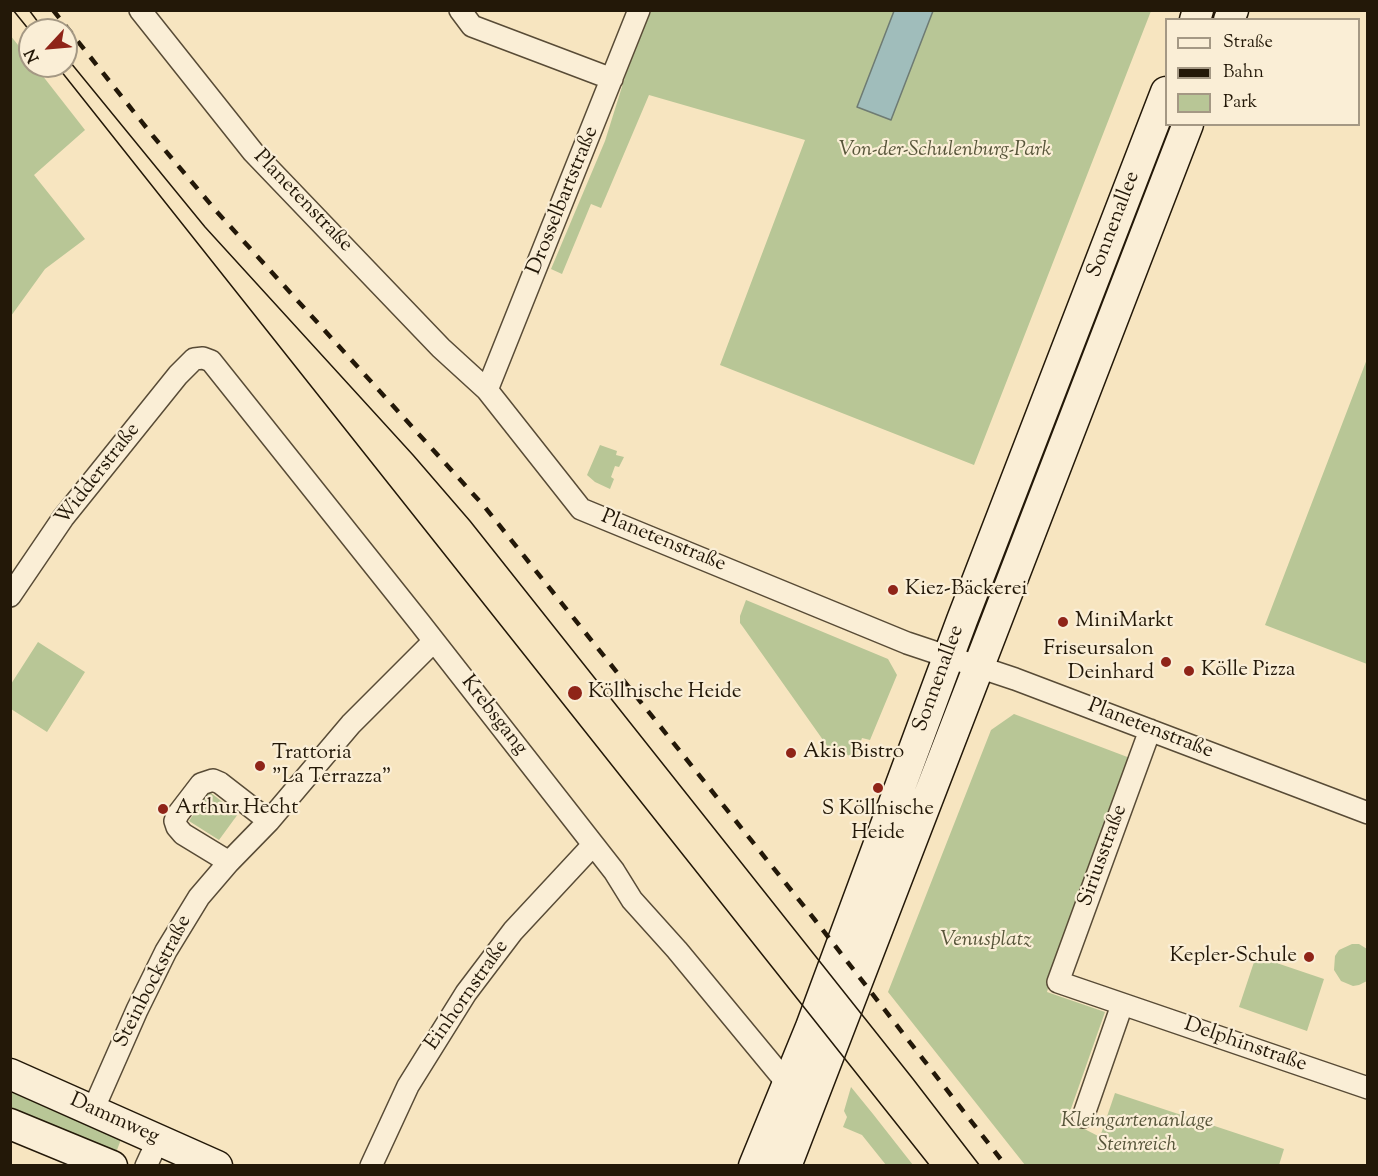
<!DOCTYPE html>
<html>
<head>
<meta charset="utf-8">
<style>
	body { margin:0 }
	#map { position:relative; width:1378px; height:1176px; overflow:hidden; background:#f7e5c0; font-family:"Sorts Mill Goudy",serif }
	canvas { display:block }
	.frame { position:absolute; inset:0; border:12px solid #231808; pointer-events:none }
	.legend { position:absolute; left:1165px; top:18px; width:195px; height:108px; box-sizing:border-box; background:#faeed6; border:2px solid #a49884; margin:0; padding:8px 10px; list-style:none; font-size:18px; color:#231808 }
	.legend li { display:flex; align-items:center; gap:12px; height:30px }
	.legend b { width:30px; border:2px solid #a49884 }
	.north { position:absolute; left:18px; top:18px; width:60px; height:60px; box-sizing:border-box; background:#faeed6; border:2px solid #a49884; border-radius:50%; rotate:244deg; font-size:16px; font-weight:700; line-height:24px; text-align:center; color:#231808 }
	.north::after { content:''; display:block; margin:auto; width:21px; height:27px; background:#8f2418; clip-path:polygon(50% 0,100% 100%,50% 72%,0 100%) }
</style>
</head>
<body>
<div id="map">
<canvas width="1378" height="1176"></canvas>
<div class="frame"></div>
<ul class="legend">
<li><b style="height:8px;background:#faeed6"></b>Straße</li>
<li><b style="height:8px;background:#231808"></b>Bahn</li>
<li><b style="height:16px;background:#b8c696"></b>Park</li>
</ul>
<div class="north">N</div>
</div>
<script>
const ctx = document.querySelector('canvas').getContext('2d');
ctx.lineJoin = 'round';
function fillPath(path, color) {
  ctx.fillStyle = color;
  ctx.fill(path, 'evenodd');
}
function poly(rows) {
  const path = new Path2D();
  for (const r of rows) {
    path.moveTo(r[0], r[1]);
    for (let i = 2; i < r.length; i += 2) path.lineTo(r[i], r[i + 1]);
  }
  return path;
}
function stroke(path, color, width, dash) {
  ctx.strokeStyle = color;
  ctx.lineWidth = width;
  ctx.lineCap = dash ? 'butt' : 'round';
  ctx.setLineDash(dash || []);
  ctx.stroke(path);
}
function label(font, color, halo, rows, align = 'center') {
  ctx.font = font + ' "Sorts Mill Goudy",serif';
  ctx.lineWidth = 4.5;
  ctx.setLineDash([]);
  ctx.textBaseline = 'middle';
  ctx.strokeStyle = halo;
  ctx.fillStyle = color;
  for (const [text, x, y, turn = 0] of rows) {
    ctx.save();
    ctx.translate(x, y);
    ctx.rotate((+turn || 0) * Math.PI / 180);
    ctx.textAlign = isNaN(turn) ? turn : align;
    if (halo) ctx.strokeText(text, 0, 0);
    ctx.fillText(text, 0, 0);
    ctx.restore();
  }
}
fillPath(poly([
	[651,11,1151,11,974,465,720,365,805,140,649,95,601,208,591,204,562,274,551,269,605,141,626,74],
	[10,35,30,60,30,66,35,66,85,130,34,175,85,239,45,269,11,316],
	[1166,124,1178,125,1098,330,1085,325],
	[1078,344,1091,349,983,628,970,623],
	[1367,359,1367,664,1265,625],
	[600,445,617,451,616,455,624,457,619,467,615,466,611,477,614,479,610,489,595,482,587,475],
	[746,600,888,659,897,675,870,740,862,738,855,758,828,747,743,627,740,623,740,616],
	[38,642,85,672,47,732,11,709,11,684],
	[1014,714,1130,758,1054,967,1047,992,1105,1012,1067,1120,1100,1137,1115,1093,1284,1149,1279,1165,1025,1165,888,992,991,730],
	[211,793,238,814,219,840,189,821,207,794],
	[1352,944,1359,944,1367,949,1367,981,1359,985,1353,986,1341,981,1334,970,1335,956,1339,950],
	[1256,956,1324,979,1307,1031,1239,1007],
	[10,1085,123,1134,114,1158,11,1113],
	[851,1087,873,1114,913,1165,886,1165,862,1135,843,1127,847,1117,844,1111]
]), '#b8c696');
const water = poly([
	[894,11,933,11,891,120,857,107,894,11]
]);
fillPath(water, '#a0bdbb');
stroke(water, '#6e7b73', 1.5);
const street = poly([
	[140,10,253,152,441,348,487,390,581,509,907,643,1015,679,1368,813],
	[460,10,472,26,612,79],
	[487,390,639,10],
	[10,596,63,518,178,375,194,359,203,358,211,361,420,623,614,871,632,900,677,950,787,1083],
	[1150,730,1058,982,1368,1088],
	[229,862,183,834,177,827,175,821,178,814,201,784,213,780,220,783,269,821],
	[93,1110,137,1010,166,951,199,897,229,862,269,821,351,724,434,641],
	[1083,1117,1122,1005],
	[146,1166,158,1140],
	[371,1166,408,1086,466,993,513,931,593,845]
]);
const secondary = poly([
	[1195,20,1198,10],
	[1229,20,1233,10],
	[10,1074,217,1166],
	[10,1124,112,1166],
	[754,1166,811,1027,962,620,1166,92],
	[786,1166,1188,124]
]);
stroke(street, '#584b36', 24);
stroke(secondary, '#231808', 33);
stroke(street, '#faeed6', 21);
stroke(secondary, '#faeed6', 30);
stroke(poly([
	[13,10,30,31],
	[29,10,44,30],
	[66,57,205,227,413,455,470,521,913,1079,980,1166],
	[57,66,930,1166]
]), '#231808', 1.5);
stroke(poly([
	[53,10,153,136,218,213,484,506,815,920,1006,1166]
]), '#231808', 4.5, [10, 10]);
for (const [x, y, r, color] of [
	[893,590,6,"#8f2418"],
	[1063,622,6,"#8f2418"],
	[1166,662,6,"#8f2418"],
	[1189,671,6,"#8f2418"],
	[575,693,8,"#8f2418"],
	[791,753,6,"#8f2418"],
	[260,766,6,"#8f2418"],
	[878,788,6,"#8f2418"],
	[163,809,6,"#8f2418"],
	[1309,957,6,"#8f2418"]
]) {
  const dot = new Path2D();
  dot.arc(x, y, r, 0, 2 * Math.PI);
  ctx.fillStyle = color;
  ctx.fill(dot);
  stroke(dot, '#faeed6', 2);
}
label('italic 21px', '#57553a', '#faeed6', [
	["Von-der-Schulenburg-Park",945,151],
	["Venusplatz",986,941],
	["Kleingartenanlage",1137,1122],
	["Steinreich",1137,1146]
]);
label('21px', '#231808', '#faeed6', [
	["Drosselbartstraße",564,201,-68],
	["Planetenstraße",302,202,46],
	["Sonnenallee",1115,225,-69],
	["Widderstraße",99,475,-52],
	["Planetenstraße",663,542,22],
	["Sonnenallee",940,679,-70],
	["Krebsgang",493,716,52],
	["Planetenstraße",1150,730,21],
	["Siriusstraße",1104,856,-70],
	["Steinbockstraße",154,982,-63],
	["Einhornstraße",468,996,-55],
	["Delphinstraße",1245,1046,19],
	["Dammweg",114,1120,24]
]);
label('21px', '#231808', '#faeed6', [
	["Kiez-Bäckerei",905,590],
	["MiniMarkt",1075,622],
	["Friseursalon",1154,650,"right"],
	["Deinhard",1154,674,"right"],
	["Kölle Pizza",1201,671],
	["Köllnische Heide",588,693],
	["Akis Bistro",803,753],
	["Trattoria",272,754],
	["\"La Terrazza\"",272,778],
	["Arthur Hecht",175,809],
	["S Köllnische",878,810,"center"],
	["Heide",878,834,"center"],
	["Kepler-Schule",1297,957,"right"]
], 'left');
</script>
</body>
</html>
